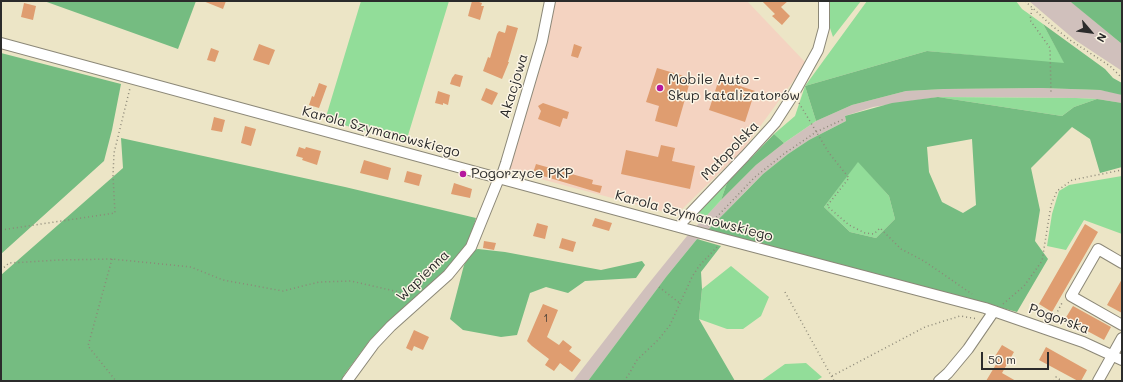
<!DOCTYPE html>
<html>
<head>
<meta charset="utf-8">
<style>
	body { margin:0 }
	#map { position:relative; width:1123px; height:382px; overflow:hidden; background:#ece5c6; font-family:Mali,sans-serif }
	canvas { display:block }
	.frame { position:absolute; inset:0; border:2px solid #2b2b2b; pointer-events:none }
	.north { position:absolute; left:1071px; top:12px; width:40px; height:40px; -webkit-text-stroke:3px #fcf5e5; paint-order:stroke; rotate:118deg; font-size:11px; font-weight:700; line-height:16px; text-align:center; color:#2b2b2b }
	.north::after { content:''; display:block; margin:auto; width:14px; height:18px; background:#2b2b2b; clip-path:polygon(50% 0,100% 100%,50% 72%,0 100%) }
	.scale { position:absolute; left:981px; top:352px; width:68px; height:18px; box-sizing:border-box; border:2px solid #2b2b2b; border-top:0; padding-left:5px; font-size:12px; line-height:14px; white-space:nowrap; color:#2b2b2b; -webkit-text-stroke:3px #fcf5e5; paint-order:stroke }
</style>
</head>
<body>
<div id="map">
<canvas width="1123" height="382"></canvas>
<div class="frame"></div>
<div class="north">N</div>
<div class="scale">50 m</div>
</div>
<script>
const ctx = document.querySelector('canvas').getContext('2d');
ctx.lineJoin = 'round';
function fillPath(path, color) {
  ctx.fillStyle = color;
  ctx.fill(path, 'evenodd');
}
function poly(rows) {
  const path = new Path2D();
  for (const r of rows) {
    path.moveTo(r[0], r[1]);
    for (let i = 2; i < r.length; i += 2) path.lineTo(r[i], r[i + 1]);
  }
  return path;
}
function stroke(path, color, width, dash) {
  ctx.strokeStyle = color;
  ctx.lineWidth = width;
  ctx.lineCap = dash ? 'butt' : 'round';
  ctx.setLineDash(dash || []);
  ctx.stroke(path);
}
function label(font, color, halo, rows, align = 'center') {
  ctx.font = font + ' Mali,sans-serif';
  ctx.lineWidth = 3;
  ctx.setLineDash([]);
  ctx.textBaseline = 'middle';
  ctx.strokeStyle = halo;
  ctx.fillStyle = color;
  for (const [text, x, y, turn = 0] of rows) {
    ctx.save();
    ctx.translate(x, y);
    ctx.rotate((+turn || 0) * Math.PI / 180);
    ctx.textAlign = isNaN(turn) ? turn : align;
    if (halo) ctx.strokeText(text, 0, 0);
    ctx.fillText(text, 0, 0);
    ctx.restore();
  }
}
fillPath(poly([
	[552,1,747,1,805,62,799,73,743,150,676,215,507,170]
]), '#f4d3c1');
fillPath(poly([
	[1029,1,1070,1,1122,44,1122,71,1075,40],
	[1041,88,1100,90,1117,93,1122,95,1122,103,1097,99,1076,98,938,97,873,107,845,116,846,121,809,140,788,154,763,174,748,189,699,240,697,239,666,277,588,381,573,381,645,288,687,236,721,200,756,165,784,143,816,121,852,105,906,91,944,89]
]), '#d0c0bc');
fillPath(poly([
	[361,1,449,1,406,142,325,120],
	[830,1,861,1,833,37,830,28],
	[867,1,1016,1,1022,9,1043,24,1065,64,927,51,805,86,816,121,784,143,774,134,795,116,805,86],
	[938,97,1076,98,1097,99,1074,107,1062,116],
	[858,161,889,196,895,219,876,238,850,232,824,207],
	[1122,176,1122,234,1084,220,1066,250,1047,246,1052,214,1059,191,1069,185],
	[727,183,721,200,699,224,697,212],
	[731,266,769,297,761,316,743,329,727,329,699,319,702,289],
	[806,363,822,377,816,381,761,381,785,364]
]), '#92dd99');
fillPath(poly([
	[44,1,196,1,178,49],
	[1070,1,1122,1,1122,44,1072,3],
	[1043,24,1105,69,1113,78,1122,83,1122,95,1100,90,1041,88,944,89,906,91,852,105,816,121,805,86,927,51,1064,63],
	[1,53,121,84,112,130,104,161,1,254],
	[938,97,1062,116,1074,107,1097,99,1122,103,1122,167,1100,173,1090,139,1072,127,1031,168,1040,210,1035,241,1048,259,1017,312,708,230,763,174,788,154,809,140,846,121,845,116,892,103],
	[972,139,976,205,963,213,942,202,929,172,927,147],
	[858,162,889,196,895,219,876,238,850,232,824,207],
	[774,134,784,143,756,165,721,200,727,183],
	[121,138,345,187,476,218,468,246,449,269,386,324,370,340,344,375,342,381,1,381,1,275,123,168],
	[697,239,721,246,701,272,702,289,699,319,735,381,588,381,666,277],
	[478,249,505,252,601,270,642,261,645,265,636,278,585,281,568,293,546,287,530,293,517,335,501,337,463,330,450,319,464,265,473,250]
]), '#75bc81');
fillPath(poly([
	[203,1,226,1,223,9],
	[472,1,476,1,482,3,481,6,484,6,480,20,468,16],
	[762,1,788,1,781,7,790,16,782,25,772,16,775,14],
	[24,3,36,6,33,20,21,17],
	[507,25,518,28,508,62,509,62,502,79,483,71,488,57,490,58,497,34,499,31,505,33],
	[259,44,275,50,269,65,253,60],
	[574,44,582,47,578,58,571,56],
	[211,48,219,51,215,62,207,60],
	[657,68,691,78,677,127,655,121,659,106,646,102],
	[455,74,463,76,460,87,450,84,452,78],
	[719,79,755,91,745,122,709,110],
	[319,83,327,86,319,108,309,105,312,96,314,97],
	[486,88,498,93,492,105,481,100],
	[438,91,450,95,448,105,443,103,443,105,435,103],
	[543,103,569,112,567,119,563,118,560,127,538,119,541,111,538,106],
	[214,117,225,120,222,132,211,130],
	[245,126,256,129,251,146,241,143],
	[661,145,675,148,672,161,695,166,690,189,621,174,626,150,658,157],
	[299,147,305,149,306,147,321,151,317,165,302,160,303,158,296,156],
	[364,160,391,168,388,180,360,173],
	[536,164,593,180,592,184,602,186,600,193,533,173],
	[407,171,422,175,419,186,404,182],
	[454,183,472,189,470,198,451,194],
	[595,218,612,223,609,231,592,226],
	[537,223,548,226,545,239,533,236],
	[1085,224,1098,232,1052,312,1039,304],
	[562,238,576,242,573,252,559,248],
	[484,241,496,243,494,250,483,248],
	[1122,279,1122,313,1107,305],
	[543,304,558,310,547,337,559,345,563,340,572,347,569,351,581,360,572,372,560,363,554,371,545,365,549,359,532,346,527,341],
	[1073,306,1111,327,1104,340,1065,319],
	[414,330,429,337,423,350,414,346,412,351,406,348],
	[1002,345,1014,352,1002,373,1016,381,986,381,998,361,994,358],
	[1046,347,1087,370,1081,381,1078,381,1039,360]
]), '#df9d70');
const minor = poly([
	[1,43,701,233,985,308,1083,342,1122,360],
	[681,227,683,221,745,156,775,123,793,95,818,50,824,28,824,1],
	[1122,263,1098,249,1071,296,1122,325],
	[347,381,374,344,391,326,448,275,471,247,499,178,503,172,506,163,542,41,550,1],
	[939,381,948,373,968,349,994,311],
	[1098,381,1122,338]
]);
stroke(minor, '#8c8878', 12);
stroke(poly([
	[1025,1,1051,25,1070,40,1110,66,1122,78],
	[1032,9,1030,20,1050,48,1051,93],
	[799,103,829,153,849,178,827,206,849,225,865,233,874,234,880,228,901,249,924,261,972,294],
	[708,226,755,177,785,153,816,132,844,119],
	[1,230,115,213,113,176,114,153,130,88],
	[112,259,88,346,116,381],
	[1,270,9,263,59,260,112,259,191,267,223,280,283,291,319,282,351,281,412,295],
	[659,287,681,304],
	[785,292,834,381],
	[1003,304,1024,286,1042,261,1051,205,1057,191,1072,180,1122,170],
	[1052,322,1063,301],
	[832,376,925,327,960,316,978,319],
	[624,381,629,374,637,360,659,339,670,325,692,277,699,266,717,247],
	[1054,381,1056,377,1062,381]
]), '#8c8878', 1.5, [1, 3]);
stroke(minor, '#fff', 10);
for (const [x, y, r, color] of [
	[660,88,4,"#b5179e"],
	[463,174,4,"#b5179e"]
]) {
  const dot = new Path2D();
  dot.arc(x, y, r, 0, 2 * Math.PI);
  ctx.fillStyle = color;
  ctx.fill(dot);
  stroke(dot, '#fcf5e5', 1.5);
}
label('12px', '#58483c', null, [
	["1",546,318]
]);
label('14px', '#2b2b2b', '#fcf5e5', [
	["Mobile Auto -",668,80],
	["Skup katalizatorów",668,96],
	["Pogorzyce PKP",471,174]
], 'left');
label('14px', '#2b2b2b', '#fcf5e5', [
	["Akacjowa",514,86,-73],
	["Karola Szymanowskiego",381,132,15],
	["Małopolska",730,151,-46],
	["Karola Szymanowskiego",694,216,15],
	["Wapienna",423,276,-44],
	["Pogorska",1059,319,20]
]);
</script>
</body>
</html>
